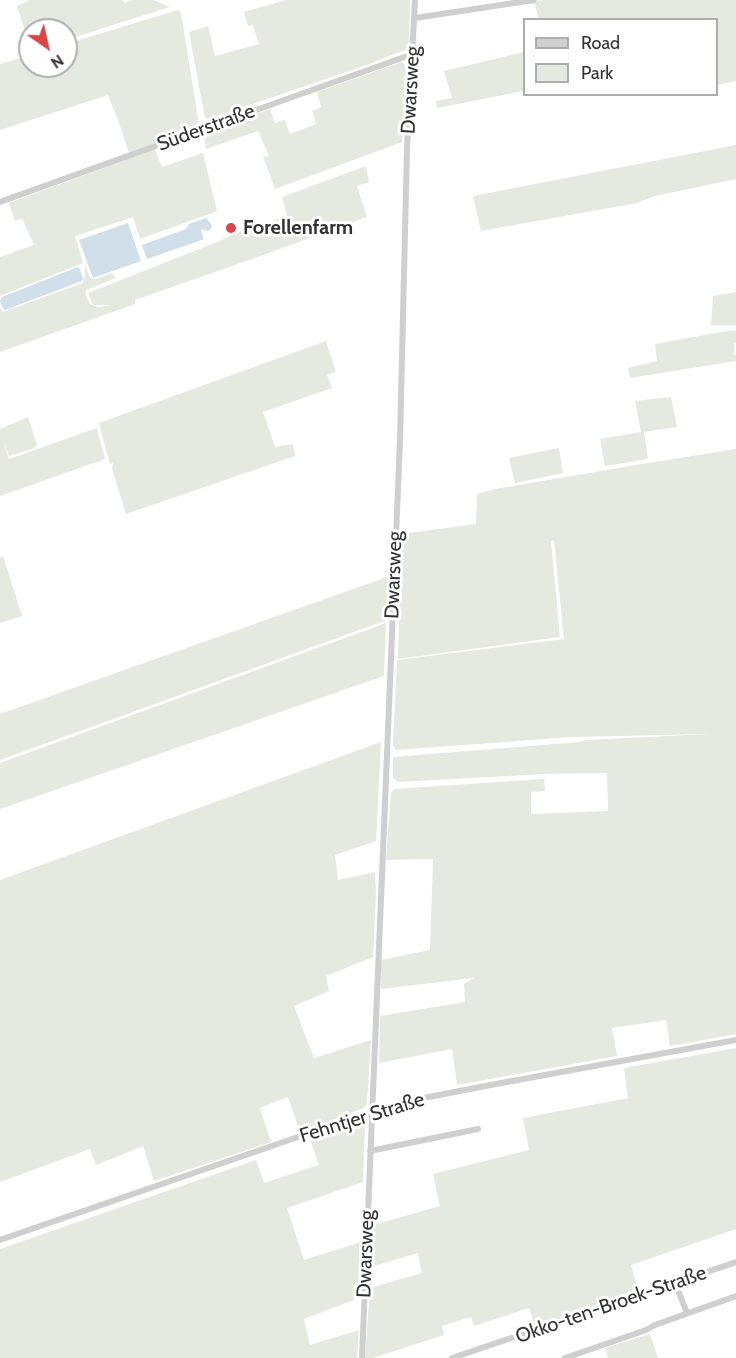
<!DOCTYPE html>
<html>
<head>
<meta charset="utf-8">
<style>
	body { margin:0 }
	#map { position:relative; width:736px; height:1358px; overflow:hidden; background:#fff; font-family:Cabin,sans-serif }
	canvas { display:block }
	.legend { position:absolute; left:523px; top:18px; width:195px; height:78px; box-sizing:border-box; background:#fff; border:2px solid #adadad; margin:0; padding:8px 10px; list-style:none; font-size:18px; color:#323232 }
	.legend li { display:flex; align-items:center; gap:12px; height:30px }
	.legend b { width:30px; border:2px solid #adadad }
	.north { position:absolute; left:18px; top:18px; width:60px; height:60px; box-sizing:border-box; background:#fff; border:2px solid #adadad; border-radius:50%; rotate:146deg; font-size:16px; font-weight:700; line-height:24px; text-align:center; color:#323232 }
	.north::after { content:''; display:block; margin:auto; width:21px; height:27px; background:#d5484a; clip-path:polygon(50% 0,100% 100%,50% 72%,0 100%) }
</style>
</head>
<body>
<div id="map">
<canvas width="736" height="1358"></canvas>
<ul class="legend">
<li><b style="height:8px;background:#cfcfcf"></b>Road</li>
<li><b style="height:16px;background:#e4eadf"></b>Park</li>
</ul>
<div class="north">N</div>
</div>
<script>
const ctx = document.querySelector('canvas').getContext('2d');
ctx.lineJoin = 'round';
function fillPath(path, color) {
  ctx.fillStyle = color;
  ctx.fill(path, 'evenodd');
}
function poly(rows) {
  const path = new Path2D();
  for (const r of rows) {
    path.moveTo(r[0], r[1]);
    for (let i = 2; i < r.length; i += 2) path.lineTo(r[i], r[i + 1]);
  }
  return path;
}
function stroke(path, color, width, dash) {
  ctx.strokeStyle = color;
  ctx.lineWidth = width;
  ctx.lineCap = dash ? 'butt' : 'round';
  ctx.setLineDash(dash || []);
  ctx.stroke(path);
}
function label(font, color, halo, rows, align = 'center') {
  ctx.font = font + ' Cabin,sans-serif';
  ctx.lineWidth = 6;
  ctx.setLineDash([]);
  ctx.textBaseline = 'middle';
  ctx.strokeStyle = halo;
  ctx.fillStyle = color;
  for (const [text, x, y, turn = 0] of rows) {
    ctx.save();
    ctx.translate(x, y);
    ctx.rotate((+turn || 0) * Math.PI / 180);
    ctx.textAlign = isNaN(turn) ? turn : align;
    if (halo) ctx.strokeText(text, 0, 0);
    ctx.fillText(text, 0, 0);
    ctx.restore();
  }
}
fillPath(poly([
	[29,0,121,0,126,3,132,0,153,0,170,7,66,40,66,30,30,30,30,47,17,6],
	[286,0,410,0,409,46,405,50,361,67,209,119,205,118,189,32,208,26,215,56,259,44,253,25,248,26,244,12],
	[544,0,736,0,736,81,717,85,716,20,539,19,534,2],
	[178,10,181,13,199,125,196,127,129,153,118,120,108,95,0,130,0,64,30,55,30,66,66,66,66,44],
	[524,52,524,91,437,108,436,101,452,98,444,71],
	[402,62,407,67,402,142,275,189,263,157,269,156,258,131,206,149,203,132,270,109,275,123,285,120,290,134,316,124,312,111,321,107,317,92],
	[736,145,736,179,655,196,637,203,481,231,473,196],
	[155,149,162,167,203,153,217,211,140,239,133,217,75,236,83,263,0,296,0,257,34,245,22,218,15,221,9,203],
	[366,166,369,182,357,186,367,217,266,254,135,300,135,304,0,352,0,307,3,312,83,283,85,276,85,265,90,278,96,279,112,273,116,278,86,290,85,294,90,304,98,307,114,305,93,305,88,293,217,242,237,233,287,216,282,197],
	[736,292,736,325,711,325,713,296],
	[727,331,736,331,736,343,734,344,734,355,736,355,736,361,630,378,628,368,657,361,655,344],
	[326,341,336,372,327,375,332,388,263,412,275,447,293,444,295,456,126,514,112,469,113,463,110,464,99,423],
	[671,397,677,427,644,432,648,459,605,466,600,439,641,432,635,401],
	[28,417,37,445,32,449,9,456,2,438,9,459,97,428,105,459,0,496,0,429],
	[559,448,563,473,515,483,509,458],
	[736,449,736,1034,670,1046,666,1020,612,1028,617,1056,457,1085,452,1049,379,1063,380,1016,465,1002,464,984,474,978,381,989,381,960,430,950,433,859,386,860,391,793,394,789,544,779,545,791,531,792,531,814,608,811,607,773,543,774,398,782,393,778,393,757,580,742,585,740,710,734,572,737,396,750,393,746,397,660,564,639,554,540,551,541,560,637,398,659,401,534,476,524,477,494,495,489,648,463],
	[3,556,22,616,0,623,0,558],
	[390,576,387,620,0,760,0,714],
	[386,623,384,676,0,809,0,763],
	[381,742,376,841,335,855,338,880,375,872,376,893,373,957,326,976,329,991,294,1006,314,1058,371,1040,367,1103,364,1108,300,1132,288,1097,260,1108,271,1142,154,1181,143,1146,96,1165,90,1149,0,1182,0,880],
	[736,1048,736,1229,631,1265,639,1293,535,1327,529,1308,474,1326,471,1317,442,1326,444,1335,373,1358,365,1358,370,1288,422,1273,418,1253,371,1267,373,1225,440,1206,433,1174,529,1150,523,1118,628,1098,624,1068],
	[362,1123,365,1126,363,1182,287,1208,304,1260,361,1242,359,1298,304,1319,310,1345,359,1330,357,1358,0,1358,0,1249,256,1160,264,1183,319,1165,310,1139],
	[650,1334,658,1358,608,1358,605,1348]
]), '#e4eadf');
fillPath(poly([
	[206,218,212,225,211,229,207,231,201,229,203,238,202,240,147,259,142,245,186,229,189,224],
	[128,223,141,261,93,278,79,240],
	[78,267,80,269,83,279,82,281,5,310,3,309,0,301,2,297]
]), '#d0dfea');
stroke(poly([
	[415,18,534,0],
	[0,202,203,129,413,54],
	[370,1151,478,1129],
	[0,1240,350,1119,413,1100,496,1084,736,1040],
	[675,1283,687,1313],
	[362,1358,400,440,407,149,415,0],
	[452,1358,736,1262],
	[565,1358,646,1330,655,1325,736,1296]
]), '#cfcfcf', 6);
for (const [x, y, r, color] of [
	[231,228,6,"#d5484a"]
]) {
  const dot = new Path2D();
  dot.arc(x, y, r, 0, 2 * Math.PI);
  ctx.fillStyle = color;
  ctx.fill(dot);
  stroke(dot, '#fff', 2);
}
label('20px', '#323232', '#fff', [
	["Dwarsweg",411,90,-87],
	["Süderstraße",206,128,-20],
	["Dwarsweg",394,575,-88],
	["Fehntjer Straße",362,1118,-17],
	["Dwarsweg",366,1254,-88],
	["Okko-ten-Broek-Straße",611,1305,-19]
]);
label('bold 20px', '#323232', '#fff', [
	["Forellenfarm",243,228]
], 'left');
</script>
</body>
</html>
